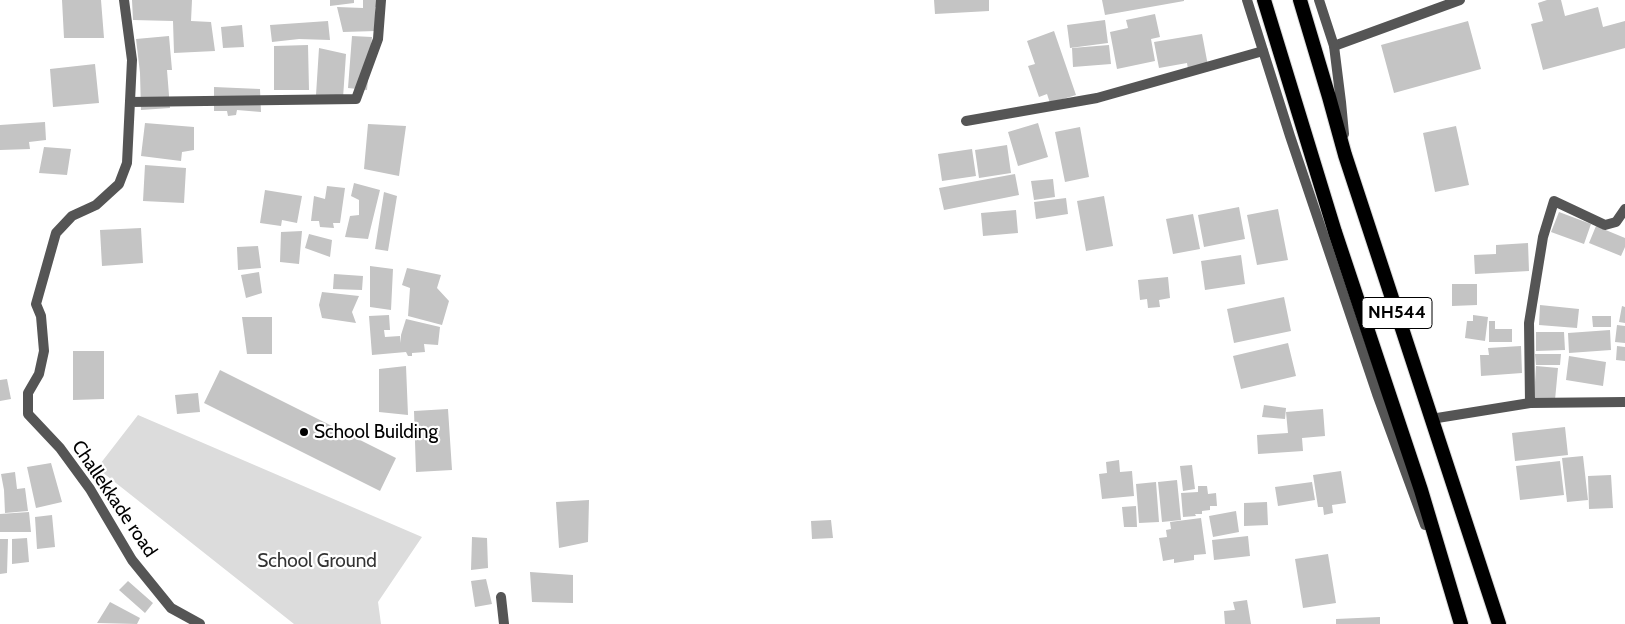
<!DOCTYPE html>
<html>
<head>
<meta charset="utf-8">
<style>
	body { margin:0 }
	canvas { display:block; background:#fff }
</style>
</head>
<body>
<canvas width="1625" height="624"></canvas>
<script>
const ctx = document.querySelector('canvas').getContext('2d');
ctx.lineJoin = 'round';
function fillPath(path, color) {
  ctx.fillStyle = color;
  ctx.fill(path, 'evenodd');
}
function poly(rows) {
  const path = new Path2D();
  for (const r of rows) {
    path.moveTo(r[0], r[1]);
    for (let i = 2; i < r.length; i += 2) path.lineTo(r[i], r[i + 1]);
  }
  return path;
}
function stroke(path, color, width, dash) {
  ctx.strokeStyle = color;
  ctx.lineWidth = width;
  ctx.lineCap = dash ? 'butt' : 'round';
  ctx.setLineDash(dash || []);
  ctx.stroke(path);
}
function label(font, color, halo, rows, align = 'center') {
  ctx.font = font + ' Cabin,sans-serif';
  ctx.lineWidth = 4.5;
  ctx.setLineDash([]);
  ctx.textBaseline = 'middle';
  ctx.strokeStyle = halo;
  ctx.fillStyle = color;
  for (const [text, x, y, turn = 0] of rows) {
    ctx.save();
    ctx.translate(x, y);
    ctx.rotate((+turn || 0) * Math.PI / 180);
    ctx.textAlign = isNaN(turn) ? turn : align;
    if (halo) ctx.strokeText(text, 0, 0);
    ctx.fillText(text, 0, 0);
    ctx.restore();
  }
}
fillPath(poly([
	[138,415,422,537,378,602,381,624,294,624,97,468]
]), '#dcdcdc');
fillPath(poly([
	[62,0,101,0,104,38,64,38],
	[132,0,192,0,191,21,211,22,215,51,174,53,173,21,133,20],
	[330,0,354,0,354,3,330,6],
	[363,0,382,0,382,7,375,7,376,31,343,32,337,7,363,8],
	[934,0,989,0,989,11,935,14],
	[1102,0,1184,0,1184,1,1105,15],
	[1547,0,1561,0,1565,16,1598,7,1603,27,1625,21,1625,48,1543,70,1531,24,1543,21,1538,3],
	[1155,14,1160,37,1151,39,1155,61,1117,69,1110,32,1128,28,1126,20],
	[1105,20,1108,43,1070,48,1067,25],
	[328,21,330,40,299,39,272,42,270,25],
	[1468,21,1481,69,1394,93,1381,45],
	[242,25,244,47,223,48,221,27],
	[1054,31,1076,95,1050,103,1047,94,1039,97,1028,66,1035,64,1027,41],
	[1202,34,1209,71,1189,75,1187,63,1159,68,1154,42],
	[169,36,172,70,167,70,170,108,141,110,140,73,136,39],
	[352,36,372,37,367,90,348,88],
	[308,45,309,90,274,90,274,46],
	[1109,45,1111,64,1073,67,1072,48],
	[319,48,346,54,343,98,316,95],
	[95,64,99,103,53,107,50,69],
	[214,87,260,89,261,112,237,110,236,115,228,116,227,111,214,111],
	[45,122,46,140,29,142,30,149,0,150,0,125],
	[145,123,194,127,194,150,182,152,181,161,141,156],
	[1038,123,1048,157,1018,166,1008,132],
	[368,124,406,126,399,176,364,169],
	[1456,126,1469,185,1435,192,1423,133],
	[1080,127,1089,177,1065,182,1055,132],
	[1007,145,1011,173,979,178,975,150],
	[44,147,71,149,67,175,39,173],
	[972,149,976,176,942,181,938,154],
	[145,165,186,168,184,203,143,201],
	[1015,174,1019,195,944,210,939,188],
	[1053,179,1055,197,1034,200,1031,181],
	[354,183,380,190,368,239,345,237,350,216,359,215,359,200,351,196],
	[327,186,345,188,340,223,333,223,334,228,320,227,319,221,311,221,314,196,325,199],
	[265,190,302,196,297,223,282,220,281,226,260,223],
	[384,192,397,196,388,251,375,249],
	[1104,196,1113,246,1086,251,1077,201],
	[1066,198,1068,214,1036,219,1034,202],
	[1239,207,1245,239,1204,247,1198,215],
	[1278,209,1288,260,1257,265,1247,215],
	[1016,210,1018,233,983,236,981,213],
	[1559,212,1591,224,1584,244,1551,232],
	[1193,214,1200,249,1173,254,1166,219],
	[1596,226,1625,238,1625,247,1621,256,1589,243],
	[141,228,143,263,102,266,100,230],
	[302,231,299,264,280,262,281,232],
	[309,234,332,240,330,257,305,248],
	[1528,243,1529,271,1475,274,1474,255,1496,254,1496,245],
	[258,246,261,268,238,270,237,247],
	[1241,255,1245,284,1205,290,1201,261],
	[370,266,393,269,391,310,370,307],
	[407,268,441,275,437,288,449,301,442,325,408,316,410,288,402,285],
	[259,272,262,293,246,298,241,275],
	[334,274,363,276,362,290,333,289],
	[1168,277,1170,298,1159,300,1160,307,1148,308,1147,299,1140,300,1138,280],
	[1452,284,1477,284,1477,305,1452,306],
	[322,292,359,296,352,312,356,323,322,318,319,305],
	[1284,297,1291,331,1234,343,1227,309],
	[1540,305,1579,309,1577,328,1539,325],
	[1622,306,1625,307,1625,323,1619,322],
	[389,315,390,330,384,330,385,337,400,336,401,343,401,335,406,319,440,327,438,345,424,344,425,352,412,353,412,356,408,356,406,352,372,355,369,316],
	[1473,315,1488,317,1485,341,1465,338,1467,321,1473,321],
	[1592,316,1611,316,1611,327,1593,327],
	[242,317,272,317,272,354,247,354],
	[1489,321,1495,321,1495,329,1512,329,1512,342,1489,342],
	[1617,325,1625,326,1625,343,1615,342],
	[1610,330,1611,350,1569,353,1568,333],
	[1536,332,1564,332,1565,350,1536,351],
	[1288,343,1296,376,1241,389,1233,356],
	[1521,346,1522,373,1481,376,1480,355,1489,355,1488,348],
	[1617,346,1625,347,1625,361,1616,360],
	[73,351,104,351,104,399,73,400],
	[1535,354,1561,354,1560,365,1536,365],
	[1569,356,1606,362,1603,386,1566,380],
	[406,366,408,415,379,412,379,369],
	[1536,366,1558,368,1555,400,1534,399],
	[220,370,396,458,380,491,204,403],
	[7,379,11,399,0,401,0,380],
	[198,393,200,412,177,414,175,395],
	[1264,405,1286,408,1285,419,1262,417],
	[448,409,452,470,416,472,414,411],
	[1323,409,1325,436,1302,438,1303,451,1258,454,1257,435,1288,433,1286,412],
	[1565,427,1568,455,1515,461,1512,433],
	[1583,456,1588,500,1567,502,1562,458],
	[1119,460,1120,472,1132,471,1134,496,1102,499,1099,474,1107,473,1106,462],
	[1560,461,1564,495,1520,500,1516,466],
	[51,463,62,502,36,508,27,467],
	[1192,465,1195,489,1183,491,1180,466],
	[1341,471,1346,503,1332,505,1333,513,1324,515,1323,507,1318,507,1313,475],
	[15,472,17,489,25,488,28,511,5,513,4,490,1,474],
	[1611,475,1613,508,1589,509,1588,476],
	[1177,480,1181,520,1162,522,1158,482],
	[1156,482,1159,522,1139,523,1136,484],
	[1312,482,1315,500,1278,506,1275,487],
	[1198,486,1207,486,1208,494,1216,493,1217,506,1210,506,1210,510,1202,511,1202,514,1195,514,1196,516,1183,517,1181,493,1198,492],
	[589,500,588,542,559,548,556,502],
	[1267,502,1268,525,1244,526,1244,503],
	[1136,506,1137,527,1124,527,1122,507],
	[1236,511,1239,532,1213,537,1209,516],
	[29,512,31,532,0,532,0,514],
	[52,515,55,547,37,549,35,517],
	[1201,518,1206,554,1194,555,1194,560,1174,563,1174,559,1163,561,1159,538,1167,537,1166,530,1171,529,1170,522],
	[831,520,833,538,812,539,811,521],
	[1248,536,1250,556,1214,560,1212,540],
	[472,537,487,538,488,568,471,570],
	[27,538,29,562,12,564,12,539],
	[0,539,8,539,7,573,0,574],
	[1328,554,1336,603,1303,608,1295,559],
	[530,572,573,575,573,603,532,602],
	[486,579,492,604,475,607,471,581],
	[128,581,153,603,145,613,119,590],
	[1247,600,1251,624,1225,624,1224,611,1235,610,1233,602],
	[110,602,140,618,137,624,97,623],
	[1380,617,1380,624,1336,624,1336,619]
]), '#c4c4c4');
const trunk = poly([
	[1264,0,1335,232,1421,490,1461,624],
	[1300,0,1329,97,1345,155,1499,624]
]);
stroke(trunk, '#dbdbdb', 16);
stroke(poly([
	[124,0,132,60,127,163,119,184,96,205,72,216,56,233,36,304,41,316,44,351,39,374,28,393,28,414,60,448,90,489,132,560,171,608,200,624],
	[1334,46,1460,0],
	[130,102,356,99,378,39,381,0],
	[966,121,1097,98,1263,51],
	[1530,403,1625,402],
	[1431,419,1530,403,1529,323,1543,237,1554,201,1605,225,1616,222,1625,209],
	[501,597,504,624]
]), '#555', 10);
stroke(poly([
	[1247,0,1290,136,1377,394,1425,525],
	[1319,0,1334,46,1341,102,1344,134]
]), '#555', 10);
stroke(trunk, '#000', 14);
for (const [x, y, r, color] of [
	[304,432,5,"#000"]
]) {
  const dot = new Path2D();
  dot.arc(x, y, r, 0, 2 * Math.PI);
  ctx.fillStyle = color;
  ctx.fill(dot);
  stroke(dot, '#fff', 2);
}
for (const [x, y, w] of [
	[1397,313,70]
]) {
  const box = new Path2D();
  box.roundRect(x - w / 2, y - 15.5, w, 31, 4);
  ctx.fillStyle = '#fff';
  ctx.fill(box);
  stroke(box, '#000', 1);
}
label('bold 18px', '#000', null, [
	["NH544",1397,313]
]);
label('19px', '#000', '#fff', [
	["School Building",314,432]
], 'left');
label('19px', '#000', '#fff', [
	["Challekkade road",114,499,56]
]);
label('19px', '#333', '#fff', [
	["School Ground",317,561]
]);
</script>
</body>
</html>
